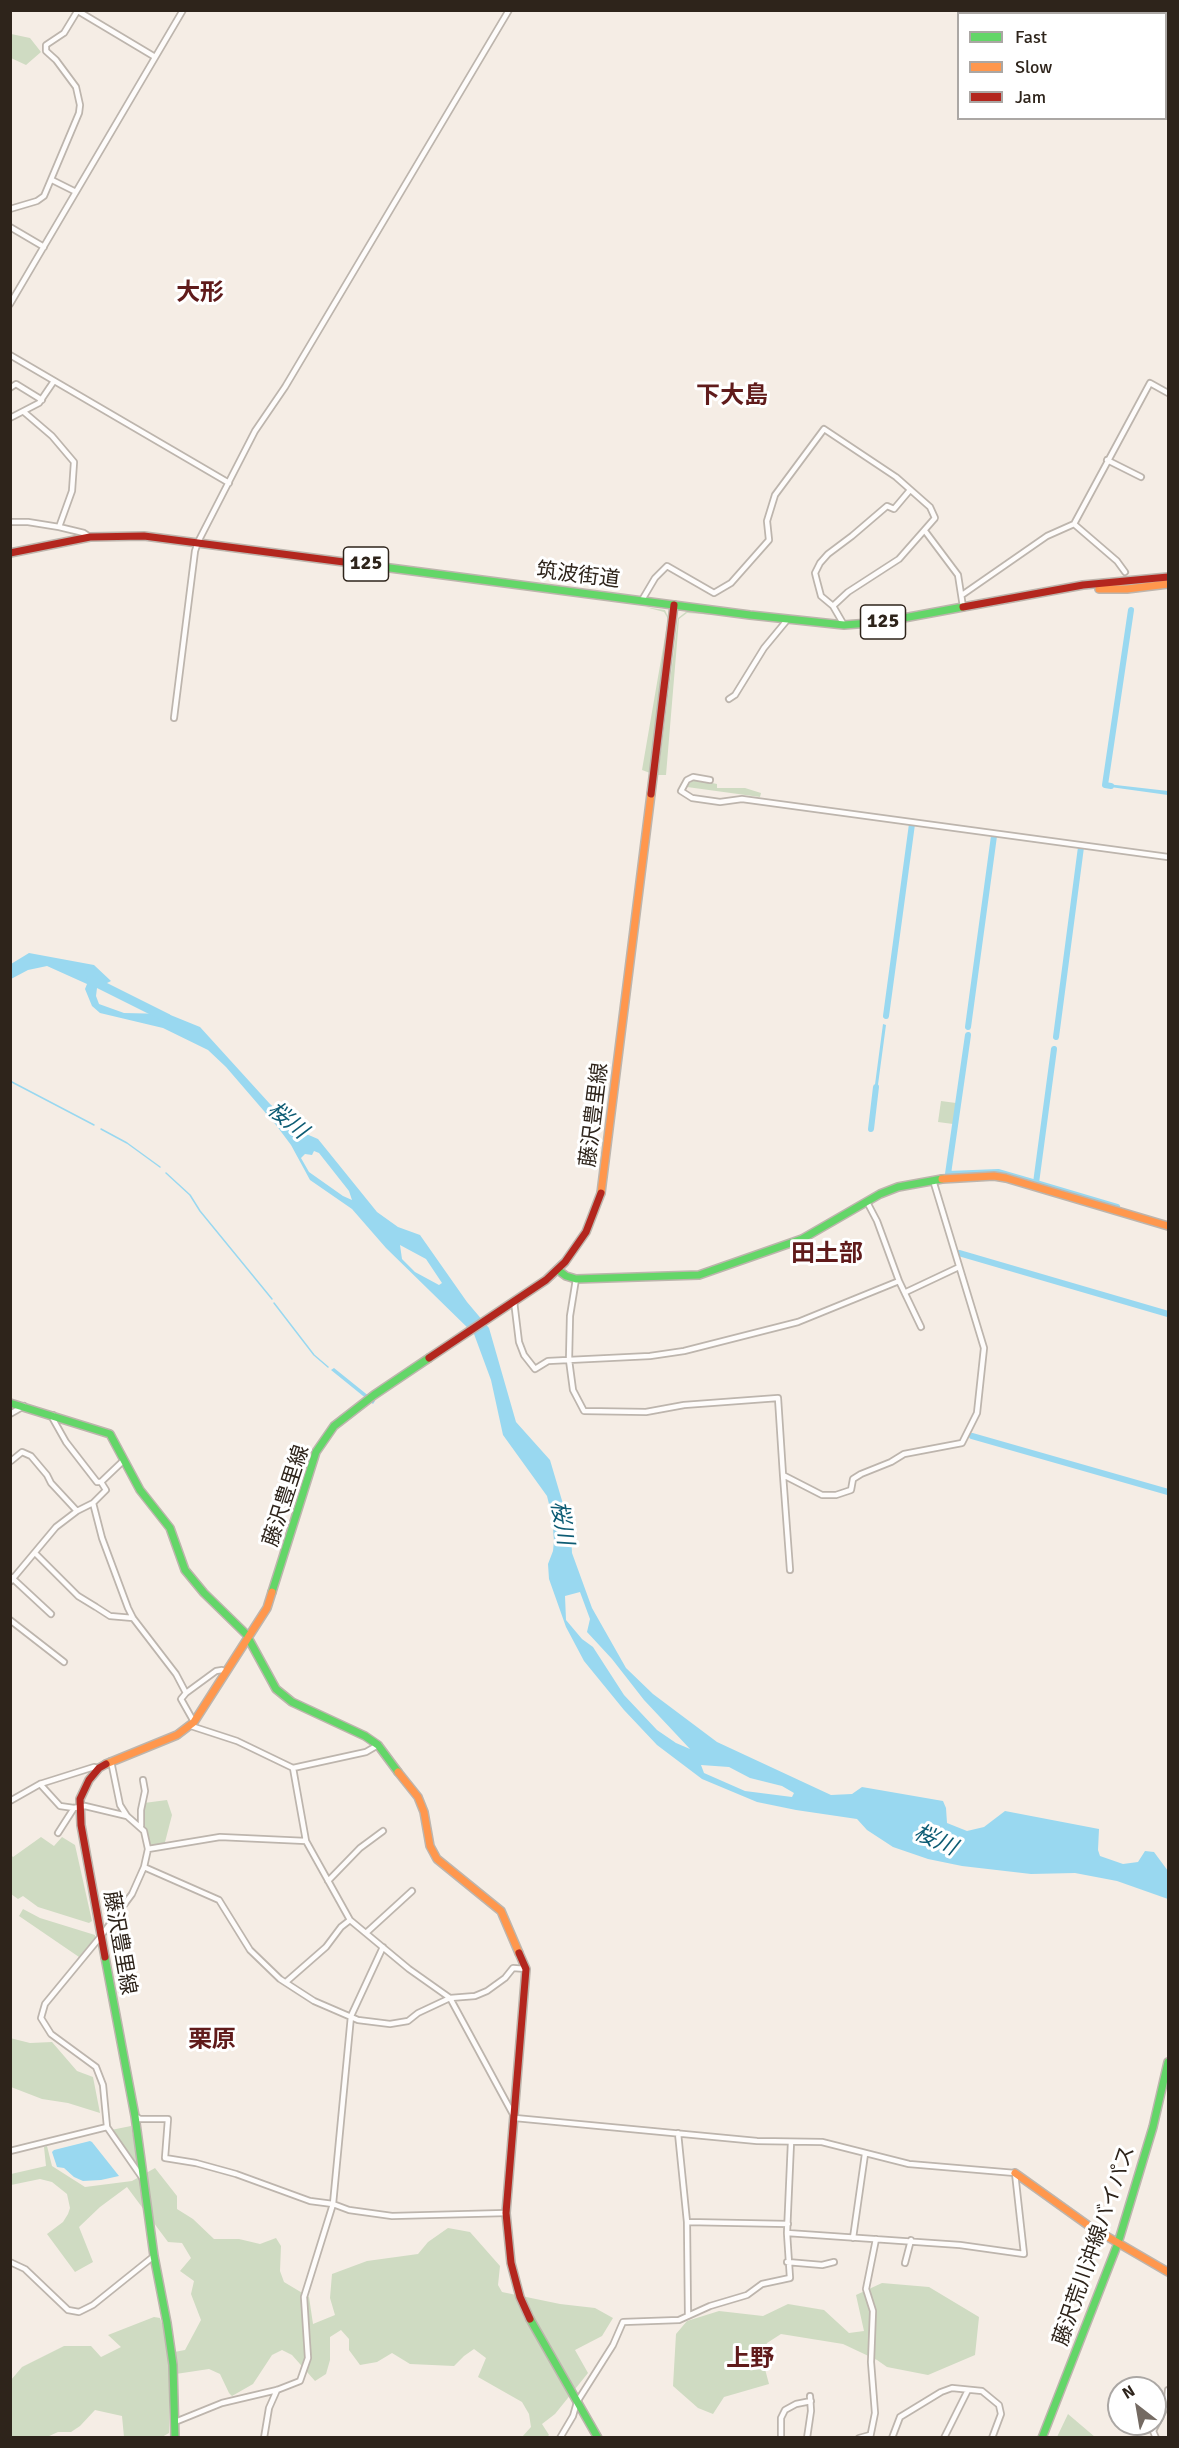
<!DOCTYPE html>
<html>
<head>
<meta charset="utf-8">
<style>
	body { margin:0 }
	#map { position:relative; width:1179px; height:2448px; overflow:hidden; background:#f5ede5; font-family:Signika,sans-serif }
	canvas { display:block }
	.frame { position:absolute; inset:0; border:12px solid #2e241b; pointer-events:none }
	.legend { position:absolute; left:957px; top:12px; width:210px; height:108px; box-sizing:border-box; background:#fff; border:2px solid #aba7a4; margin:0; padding:8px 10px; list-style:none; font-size:18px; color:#2e241b }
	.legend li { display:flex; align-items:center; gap:12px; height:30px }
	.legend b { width:30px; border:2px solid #aba7a4 }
	.north { position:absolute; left:1107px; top:2376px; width:60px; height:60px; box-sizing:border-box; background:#fff; border:2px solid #aba7a4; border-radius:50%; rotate:329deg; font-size:16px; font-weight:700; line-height:24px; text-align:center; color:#2e241b }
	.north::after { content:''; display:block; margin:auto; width:21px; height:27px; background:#746a62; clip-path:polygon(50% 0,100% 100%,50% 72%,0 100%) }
</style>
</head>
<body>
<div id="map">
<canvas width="1179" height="2448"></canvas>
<div class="frame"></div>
<ul class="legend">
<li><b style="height:8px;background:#63d668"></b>Fast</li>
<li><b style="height:8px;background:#ff974d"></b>Slow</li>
<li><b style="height:8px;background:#b3261e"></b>Jam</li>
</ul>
<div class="north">N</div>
</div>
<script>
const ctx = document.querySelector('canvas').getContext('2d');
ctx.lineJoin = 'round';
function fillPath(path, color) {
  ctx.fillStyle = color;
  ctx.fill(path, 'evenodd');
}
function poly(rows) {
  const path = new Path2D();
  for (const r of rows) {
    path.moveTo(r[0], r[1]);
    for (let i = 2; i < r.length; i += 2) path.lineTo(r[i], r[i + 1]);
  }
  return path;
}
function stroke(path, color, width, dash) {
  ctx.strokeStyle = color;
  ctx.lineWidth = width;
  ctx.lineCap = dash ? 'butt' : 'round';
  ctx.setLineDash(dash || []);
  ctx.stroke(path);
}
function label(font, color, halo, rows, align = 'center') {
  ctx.font = font + ' Signika,"Noto Sans JP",sans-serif';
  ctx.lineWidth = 6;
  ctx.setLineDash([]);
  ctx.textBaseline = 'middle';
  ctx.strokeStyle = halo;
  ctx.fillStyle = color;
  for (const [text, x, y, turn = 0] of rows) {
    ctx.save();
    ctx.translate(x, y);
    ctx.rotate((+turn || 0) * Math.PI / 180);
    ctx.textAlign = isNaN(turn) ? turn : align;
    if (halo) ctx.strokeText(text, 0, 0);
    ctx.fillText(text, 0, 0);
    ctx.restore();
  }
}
fillPath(poly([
	[11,34,30,38,41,52,26,65,11,58],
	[645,607,665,610,669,619,650,773,642,770,668,619,664,612],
	[687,611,715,615,687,613,679,619,666,775,658,775,678,618],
	[693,779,717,784,717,788,745,788,761,793,760,797,687,787],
	[941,1101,956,1103,953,1124,938,1122],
	[167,1800,172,1815,164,1846,148,1845,142,1821,144,1803],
	[41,1837,54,1846,62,1837,75,1845,92,1921,89,1923,38,1907,23,1896,18,1899,11,1894,11,1855,13,1857],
	[23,1909,40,1918,95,1935,95,1938,79,1957,19,1916],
	[10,2038,30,2043,52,2042,77,2071,93,2077,100,2113,68,2103,42,2099,11,2087],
	[131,2126,138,2159,138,2168,111,2130],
	[47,2146,52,2166,85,2187,132,2181,155,2168,177,2196,177,2209,193,2219,214,2239,239,2239,260,2244,276,2238,281,2246,280,2271,284,2282,309,2297,313,2324,335,2315,330,2298,332,2274,367,2261,418,2254,428,2242,448,2228,470,2232,500,2266,498,2285,502,2292,560,2304,595,2308,613,2318,602,2336,575,2350,588,2373,555,2414,542,2424,549,2435,547,2437,522,2437,531,2427,529,2414,522,2402,478,2377,486,2358,474,2349,464,2356,454,2366,410,2364,392,2353,377,2362,360,2365,349,2350,349,2339,341,2330,330,2337,330,2360,326,2374,315,2381,292,2355,282,2350,272,2355,253,2384,232,2396,229,2393,220,2374,209,2369,169,2375,169,2433,162,2437,124,2437,122,2416,95,2410,80,2426,71,2432,58,2432,47,2437,12,2437,10,2434,11,2380,22,2367,64,2346,91,2346,101,2357,121,2347,108,2335,154,2317,160,2318,163,2326,169,2353,185,2350,201,2320,191,2294,194,2281,180,2271,191,2258,182,2243,168,2242,127,2187,100,2207,79,2227,93,2262,75,2272,47,2234,63,2222,68,2214,70,2208,67,2194,52,2182,40,2179,11,2185,11,2174,46,2166,44,2147],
	[882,2283,929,2287,979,2317,975,2355,928,2375,887,2367,877,2360,843,2344,781,2334,767,2343,762,2358,769,2384,724,2397,713,2414,698,2408,673,2386,676,2334,687,2321,719,2311,763,2316,788,2304,824,2310,849,2333,864,2331,856,2295],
	[1068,2414,1095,2437,1057,2437]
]), '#cfdbc2');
fillPath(poly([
	[1107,784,1168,791,1168,795,1103,786],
	[29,953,94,965,111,981,97,988,96,996,99,1004,124,1013,168,1014,200,1027,270,1104,304,1133,318,1139,377,1212,398,1227,420,1235,467,1302,489,1328,516,1422,550,1460,571,1531,572,1553,592,1608,626,1668,653,1694,717,1742,831,1795,852,1794,862,1787,943,1801,946,1808,947,1823,967,1831,984,1827,1005,1811,1099,1829,1098,1850,1100,1856,1123,1864,1138,1862,1145,1851,1154,1852,1168,1871,1168,1899,1117,1881,1075,1873,1031,1874,962,1866,928,1859,893,1847,867,1830,857,1819,796,1810,757,1802,702,1779,657,1745,624,1710,584,1661,566,1627,549,1579,548,1564,553,1551,554,1541,552,1516,547,1496,503,1435,491,1380,474,1334,386,1248,352,1209,310,1180,291,1145,276,1125,226,1067,208,1050,163,1028,100,1013,92,1006,85,989,87,984,47,966,28,970,11,979,11,964],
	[314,1151,319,1153,349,1191,352,1200,343,1196,309,1172,301,1158,305,1154,312,1155],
	[400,1245,426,1259,442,1283,439,1285,415,1272,402,1259],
	[580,1592,590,1619,587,1632,612,1659,644,1700,690,1749,676,1743,657,1730,624,1695,593,1647,582,1639,566,1620,565,1596],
	[701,1765,729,1767,750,1778,782,1786,794,1793,792,1797,745,1791,704,1773],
	[883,1024,886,1025,877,1092,874,1092],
	[334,1368,375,1401,373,1404,331,1370],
	[90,2141,92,2142,119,2176,101,2180,83,2181,74,2177,64,2168,57,2167,52,2152,54,2150]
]), '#99d8f0');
stroke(poly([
	[10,1081,94,1125],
	[101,1129,127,1143,160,1167],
	[166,1173,190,1195,200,1211,272,1299],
	[274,1303,314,1355,328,1367]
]), '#99d8f0', 1.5);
stroke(poly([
	[1111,786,1105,785,1131,610],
	[886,1016,912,824],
	[968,1027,994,836],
	[968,1035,948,1174,998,1172,1036,1183],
	[1056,1037,1081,847],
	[1054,1049,1036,1183,1117,1207],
	[871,1129,876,1087],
	[959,1253,1168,1314],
	[972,1436,1168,1492]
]), '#99d8f0', 6);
stroke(poly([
	[91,980,167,1018]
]), '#99d8f0', 9);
const street = poly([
	[78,11,155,57],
	[52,180,76,192],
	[10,209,37,201,44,196,79,113,80,105,76,87,56,60,46,51,46,45,64,33,78,10],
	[10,227,44,247],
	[10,304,183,10],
	[10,355,229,483],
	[10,388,16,384,42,400],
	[24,412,52,436,74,462,72,491,59,527],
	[10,418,39,403,54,381],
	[1107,460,1141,477],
	[10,522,28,522,59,527,84,533,90,537],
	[1074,524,1117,561,1125,572],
	[925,531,958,575,963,607],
	[962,595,1047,536,1074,524,1150,383,1168,393],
	[642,600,655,578,667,566,714,593,731,583,769,540,767,521,775,495,824,429,896,477,930,507,935,518,899,559,848,592,833,606,844,625],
	[833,606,821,596,817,581,815,573,820,563,828,554,852,536,887,506,894,509,910,490],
	[729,699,735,695,764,648,788,619],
	[174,718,195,551,198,542,255,431,285,387,509,10],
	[710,780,693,777,687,780,681,791,692,798,720,802,742,799,1168,857],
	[867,1202,877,1221,899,1281],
	[576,1279,570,1316,569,1360,573,1390,584,1411,646,1412,684,1405,778,1398,783,1475],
	[906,1292,959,1267],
	[514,1301,519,1342,524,1355,535,1369,548,1361,650,1356,684,1351,798,1322,899,1281,921,1327],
	[10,1414,24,1406],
	[53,1415,53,1419,66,1442,97,1482,101,1482],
	[11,1461,22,1452,31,1456,47,1475,51,1483,77,1511],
	[93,1503,102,1538,128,1608,133,1618,176,1674,186,1693,181,1699,194,1722],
	[36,1554,78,1596,96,1607,110,1616,133,1618],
	[790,1570,783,1475,822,1495,836,1495,851,1490,853,1479,861,1474,891,1462,904,1454,962,1443,977,1413,984,1348,933,1180],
	[10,1576,51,1614],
	[10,1582,56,1527,77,1511,93,1503,106,1490,101,1482,123,1461],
	[10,1620,64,1662],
	[186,1693,216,1671,222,1670,226,1673],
	[191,1726,237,1741,293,1768,366,1752,378,1745],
	[111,1761,120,1805,127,1816,144,1831,148,1849,144,1867,132,1894,101,1936,45,2004,41,2018,51,2034,96,2067,103,2085,107,2127,143,2179],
	[293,1768,306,1841,350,1920,409,1969,450,1998,515,2118,757,2141,822,2142,909,2164,1015,2173,1024,2254,960,2245,787,2233],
	[40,1784,60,1806,74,1808,85,1806,127,1816],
	[10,1801,40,1784,94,1767,99,1768],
	[141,1826,141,1810,145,1791,143,1780],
	[58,1833,74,1808],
	[148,1849,220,1837,306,1841],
	[144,1867,219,1900,250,1950,280,1979,314,2001,358,2020,390,2024,408,2021,418,2013,450,1998,475,1996,487,1991,505,1978,513,1968,526,1969],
	[328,1881,360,1848,383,1831],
	[366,1933,412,1891],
	[286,1982,326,1947,341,1927,350,1920],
	[135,2116,140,2119,168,2119,165,2158,196,2163,236,2174,310,2201,333,2204,349,2210,392,2216,506,2213],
	[678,2133,687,2222,688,2316],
	[10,2151,107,2127],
	[687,2222,788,2224],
	[853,2238,865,2154],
	[10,2262,25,2269,68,2310,79,2312,93,2305,154,2256],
	[787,2262,822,2265,834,2262],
	[905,2263,911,2240],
	[175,2422,222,2403,277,2390,300,2381,308,2358,304,2297,333,2204,351,2016,383,1947],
	[264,2438,269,2408,277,2390],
	[560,2438,573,2416,577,2402,613,2345,623,2322,679,2320,710,2306,747,2295,762,2284,790,2278,787,2233,791,2142],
	[781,2438,781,2418,785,2410,796,2404,811,2401],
	[807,2438,811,2411,810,2396],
	[859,2438,870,2435],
	[870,2438,875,2413,871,2362,873,2311,866,2289,876,2239],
	[892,2438,900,2417,941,2392,952,2388,982,2391,999,2405,1001,2414,992,2438],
	[944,2438,968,2390],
	[1156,2438,1153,2431,1167,2404,1168,2390]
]);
const fast = poly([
	[367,565,750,615,844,625,882,622,963,607],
	[558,1270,566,1276,576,1279,699,1275,802,1239,880,1194,898,1187,942,1179],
	[10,1403,110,1434,140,1490,170,1528,185,1570,204,1593,246,1634,276,1689,292,1702,365,1736,378,1745,398,1772],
	[272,1592,316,1452,334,1426,374,1395,429,1358],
	[105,1957,135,2116,154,2256,167,2323,173,2365,175,2438],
	[530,2319,598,2438],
	[1042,2438,1118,2243,1153,2127,1168,2062]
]);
const slow = poly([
	[1099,589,1127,589,1168,584],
	[942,1179,994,1176,1006,1178,1168,1226],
	[601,1193,651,794],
	[106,1764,177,1735,194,1722,267,1608,272,1592],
	[398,1772,418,1797,424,1812,430,1846,437,1859,501,1911,519,1953],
	[1015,2173,1089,2226,1168,2272]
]);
const jam = poly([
	[10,553,90,537,144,536,367,565],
	[963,607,1083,585,1168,577],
	[651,794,674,605],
	[429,1358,546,1280,565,1262,586,1232,601,1193],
	[519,1953,526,1969,506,2213,511,2263,520,2297,530,2319],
	[105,1957,81,1825,80,1799,89,1780,99,1768,106,1764]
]);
stroke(street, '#bdb5ad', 8);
stroke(fast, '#bdb5ad', 10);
stroke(slow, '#bdb5ad', 10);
stroke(jam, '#bdb5ad', 10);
stroke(street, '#fefcfb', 4.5);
stroke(fast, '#63d668', 7);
stroke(slow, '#ff974d', 7);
stroke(jam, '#b3261e', 7);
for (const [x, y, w] of [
	[366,564,45],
	[883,622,45]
]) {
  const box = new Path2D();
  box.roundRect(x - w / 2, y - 17, w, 34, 4.5);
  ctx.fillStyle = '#fff';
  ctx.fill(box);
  stroke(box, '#2e241b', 1.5);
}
label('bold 20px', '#2e241b', null, [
	["125",366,564],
	["125",883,622]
]);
label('21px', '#2e241b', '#fff', [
	["筑波街道",578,576,7],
	["藤沢豊里線",595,1115,-83],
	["藤沢豊里線",287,1496,-72],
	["藤沢豊里線",119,1943,80],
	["藤沢荒川沖線バイパス",1095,2246,-71]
]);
label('italic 22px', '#0d5c74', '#fff', [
	["桜川",287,1121,39],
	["桜川",561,1523,80],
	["桜川",935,1841,24]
]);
label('bold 24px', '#601b1b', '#fff', [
	["大形",200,294],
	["下大島",732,397],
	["田土部",827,1255],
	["栗原",212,2041],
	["上野",750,2360]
]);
</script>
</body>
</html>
